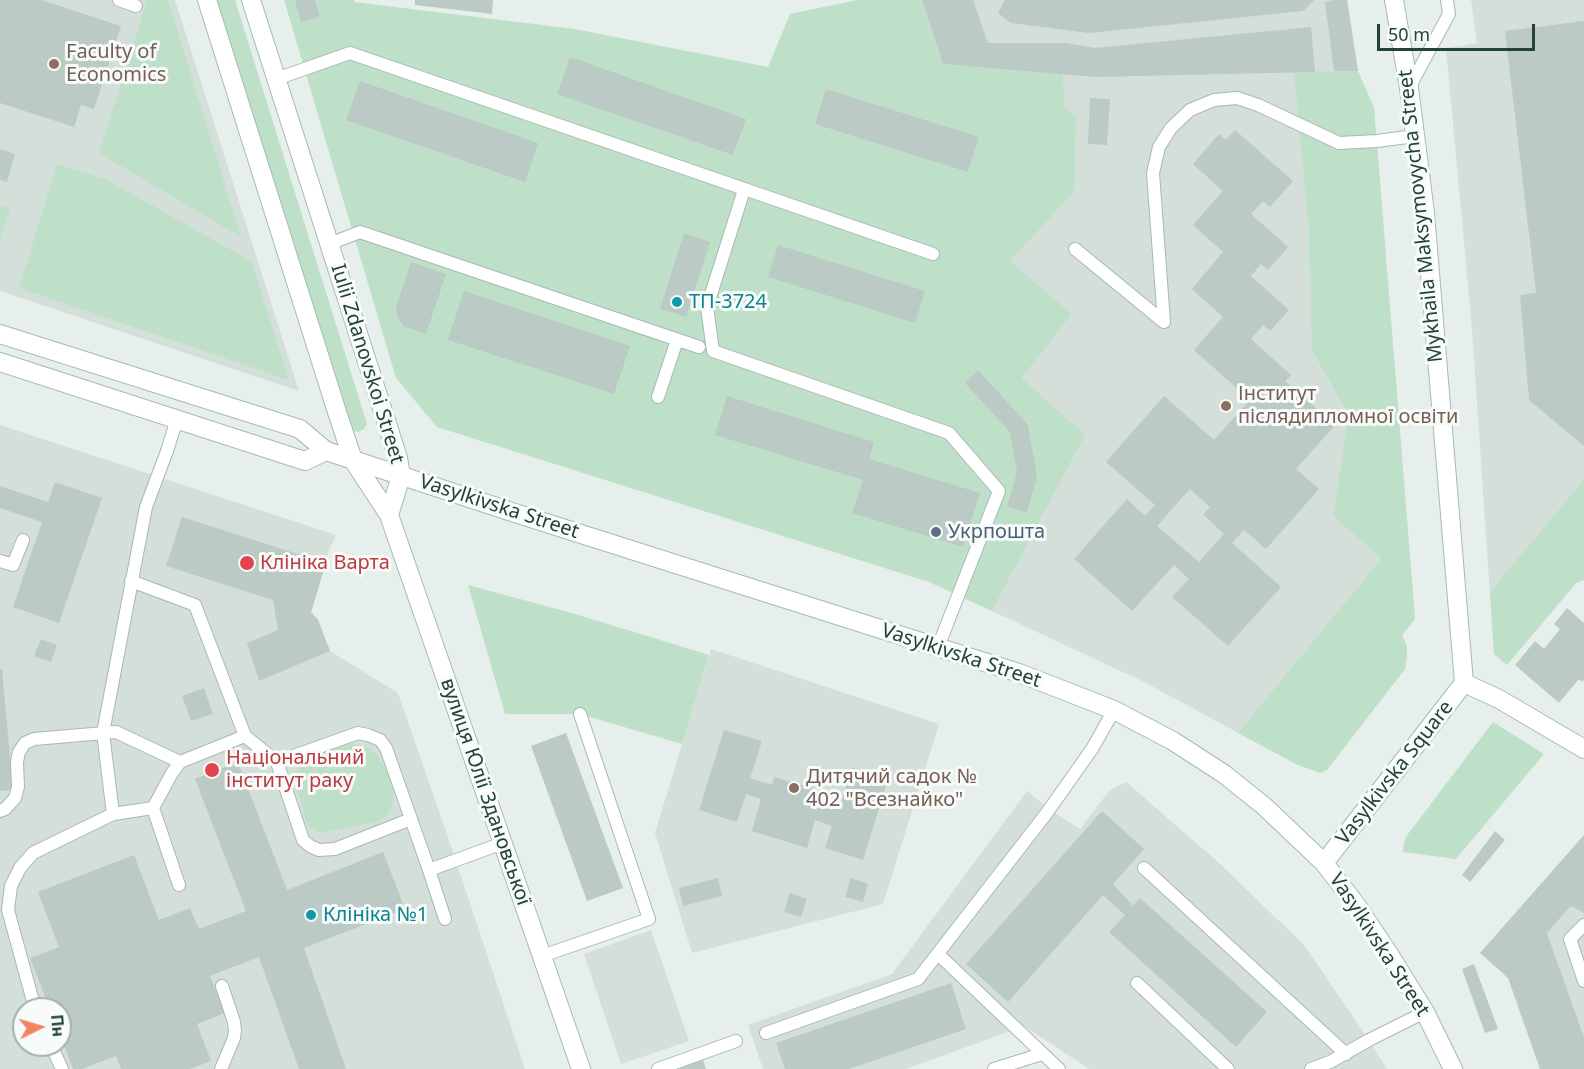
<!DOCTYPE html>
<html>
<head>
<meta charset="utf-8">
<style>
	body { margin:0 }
	#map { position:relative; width:1584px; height:1069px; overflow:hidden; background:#e6efeb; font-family:"Noto Sans",sans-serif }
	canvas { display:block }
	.north { position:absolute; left:12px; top:997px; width:60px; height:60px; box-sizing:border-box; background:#f7fbf9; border:2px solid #a3b1ad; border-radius:50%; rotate:85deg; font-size:16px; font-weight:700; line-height:24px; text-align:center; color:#24423a }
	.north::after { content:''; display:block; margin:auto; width:21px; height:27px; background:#f4845f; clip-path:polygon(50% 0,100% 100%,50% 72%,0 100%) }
	.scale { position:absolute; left:1377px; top:24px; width:158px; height:27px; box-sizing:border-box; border:3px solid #24423a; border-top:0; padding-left:8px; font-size:18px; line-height:21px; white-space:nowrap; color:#24423a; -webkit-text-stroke:4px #f7fbf9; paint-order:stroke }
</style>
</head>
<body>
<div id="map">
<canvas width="1584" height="1069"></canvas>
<div class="north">Пн</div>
<div class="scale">50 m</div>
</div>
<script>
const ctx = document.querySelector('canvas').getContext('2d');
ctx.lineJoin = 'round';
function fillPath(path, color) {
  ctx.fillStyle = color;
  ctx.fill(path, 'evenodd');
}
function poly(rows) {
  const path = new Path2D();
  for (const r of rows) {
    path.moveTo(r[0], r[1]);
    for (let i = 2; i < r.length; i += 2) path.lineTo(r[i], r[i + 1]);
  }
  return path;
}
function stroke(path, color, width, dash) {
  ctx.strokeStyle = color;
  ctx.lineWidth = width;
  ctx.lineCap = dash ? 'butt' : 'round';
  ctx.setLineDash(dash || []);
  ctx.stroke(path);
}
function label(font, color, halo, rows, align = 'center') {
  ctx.font = font + ' "Noto Sans",sans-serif';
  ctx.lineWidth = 6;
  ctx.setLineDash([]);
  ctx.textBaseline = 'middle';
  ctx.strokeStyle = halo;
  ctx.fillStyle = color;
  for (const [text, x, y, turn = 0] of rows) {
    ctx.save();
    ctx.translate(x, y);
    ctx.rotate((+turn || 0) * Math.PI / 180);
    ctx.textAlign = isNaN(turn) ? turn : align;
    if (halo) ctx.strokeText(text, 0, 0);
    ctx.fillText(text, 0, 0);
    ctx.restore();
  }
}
fillPath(poly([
	[0,0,175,0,299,391,0,291],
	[922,0,1347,0,1358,71,1374,108,1415,619,1298,765,1144,682,992,611,1084,435,1022,378,1072,314,1009,261,1074,192,943,64],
	[1471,0,1584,0,1584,580,1576,583,1507,665,1494,654,1472,329,1446,48,1477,43],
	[0,425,336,535,329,550,311,612,318,620,330,651,398,693,451,846,525,1069,0,1069],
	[24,1009,60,1009,60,1045,24,1045],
	[711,649,939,724,883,904,692,953,655,833],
	[1126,782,1217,861,1304,945,1369,1040,1387,1069,1089,1069,1024,1026,906,1069,763,1069,748,1025,892,974,1027,791,1049,809,1080,829,1109,791],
	[1571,906,1584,913,1584,1037,1547,933],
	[651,930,689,1041,621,1064,584,954]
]), '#d4dfda');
fillPath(poly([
	[147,0,168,0,241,237,99,153],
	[215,0,235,0,367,424,364,429,358,432,351,431],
	[284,0,354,0,354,2,575,29,768,67,790,14,857,0,922,0,943,64,1063,74,1064,106,1076,117,1074,192,1010,261,1072,314,1022,378,1085,435,992,611,929,582,437,427,396,378],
	[1358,71,1374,108,1415,619,1402,635,1407,646,1407,657,1405,669,1327,770,1320,773,1298,765,1238,733,1382,558,1333,516,1349,415,1312,350,1309,230,1294,72],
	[57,164,105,179,251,261,289,380,19,288],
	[0,205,10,208,0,240],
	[1584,480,1584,580,1576,583,1507,665,1494,654,1490,592],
	[468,585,572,613,709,655,682,744,580,714,505,714],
	[1493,722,1544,754,1456,859,1403,852,1405,838],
	[353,744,367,747,377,755,384,765,393,789,393,799,391,810,385,817,377,822,326,832,318,832,311,828,306,821,295,783,296,773,300,764,307,760,340,745]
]), '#bfe0c8');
fillPath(poly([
	[0,0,41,0,121,26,94,109,81,105,74,127,0,103],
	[295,0,315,0,320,17,301,22],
	[415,0,493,0,492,14,415,5],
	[922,0,973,0,988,43,1066,43,1095,48,1311,27,1315,72,1095,77,943,64],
	[1005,0,1314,0,1303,11,1089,33,1011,23,998,13],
	[1333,0,1347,0,1358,71,1334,71,1325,2],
	[1584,21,1584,446,1529,400,1520,295,1536,293,1505,31],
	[570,57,746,119,733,155,557,94],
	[360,81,538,143,525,182,346,120],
	[826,89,979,137,968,172,815,124],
	[1090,98,1110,99,1107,145,1088,144],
	[1235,130,1293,181,1270,207,1263,201,1251,214,1288,247,1268,270,1261,264,1251,276,1289,310,1270,331,1263,325,1251,339,1291,375,1285,381,1335,425,1296,469,1319,489,1266,549,1244,530,1232,543,1281,587,1228,646,1172,597,1189,579,1174,565,1132,611,1074,559,1127,499,1145,516,1155,505,1106,462,1164,396,1214,440,1250,400,1194,350,1223,317,1192,289,1223,252,1193,225,1223,191,1193,164,1219,134,1226,140],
	[1190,489,1210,507,1203,514,1224,534,1199,562,1157,526],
	[0,149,15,154,7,182,0,180],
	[684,233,710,242,686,317,660,309],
	[778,245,925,291,915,323,768,277],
	[411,262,446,274,426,334,404,326,398,318,396,307],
	[464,291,630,346,614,394,448,340],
	[978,370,1028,425,1037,477,1027,512,1007,507,1017,472,1010,432,965,383],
	[727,396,874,442,869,459,980,493,963,547,852,513,863,480,715,435],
	[55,482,102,498,59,623,13,607,42,522,0,508,0,486,48,502],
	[182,517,326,563,311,612,318,620,330,651,259,681,247,643,278,630,273,600,166,566],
	[1567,608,1584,623,1584,680,1582,682,1579,679,1559,703,1515,665,1535,641,1544,649,1560,629,1554,624],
	[41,639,57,645,51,662,34,656],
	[0,669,2,669,13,790,0,791],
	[204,688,213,714,191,721,182,696],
	[724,730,762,741,750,778,772,785,774,777,822,791,819,801,840,807,852,767,888,779,863,860,825,848,832,826,815,820,807,848,752,831,761,799,746,794,737,822,699,810],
	[566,733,623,888,587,901,531,746],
	[238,762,287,890,383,852,405,909,304,948,346,1069,299,1069,259,957,210,976,225,1013,197,1024,211,1061,190,1069,121,1069,116,1056,82,1069,73,1069,60,1035,60,1009,50,1009,30,958,59,947,38,892,134,855,159,920,190,908,199,929,246,911,195,779],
	[1102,811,1144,849,1113,884,1133,906,1140,898,1267,1012,1236,1047,1109,932,1125,915,1103,895,1008,1002,966,964],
	[1495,831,1505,840,1470,882,1462,875],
	[1584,835,1584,913,1571,906,1547,933,1584,1037,1584,1069,1540,1069,1508,978,1480,953],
	[718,878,722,896,683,906,679,888],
	[851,878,868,884,863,902,845,897],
	[790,893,807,899,801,917,784,912],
	[1474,964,1498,1029,1485,1033,1462,969],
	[951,983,966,1029,849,1069,785,1069,776,1043],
	[703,1060,706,1069,679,1069]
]), '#bbcac4');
const lane = poly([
	[119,0,136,6],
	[276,79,350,53,933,254],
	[1409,88,1449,14,1447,0],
	[744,190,707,307,713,351,949,433,999,491,938,647],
	[329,244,360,232,699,347],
	[1075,249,1164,322,1153,173,1159,147,1171,128,1190,110,1214,100,1237,98,1258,105,1339,143,1377,141,1415,136],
	[658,397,677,340],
	[0,561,13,565,23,540],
	[131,581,195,605,245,736,277,762,358,733,368,735,380,740,386,748,429,870,503,843],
	[277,762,303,840,310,846,319,850,335,849,411,819],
	[0,811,5,809,15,798,18,787,17,762,19,752,25,743,34,739,116,732,180,762],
	[113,814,103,733,146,507,167,451,177,419],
	[1144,868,1346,1054],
	[429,870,445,919],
	[179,885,153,808,172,773,180,762,245,736],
	[1584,925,1570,939,1584,981],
	[938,954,1059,1069],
	[542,956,649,919,580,714],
	[1137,983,1228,1069],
	[34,1005,8,910,11,886,20,868,33,853,113,814,153,808],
	[766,1033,918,979,1046,814,1092,749,1114,710],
	[51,1045,62,1069],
	[221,1069,234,1038,235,1030,234,1022,222,986],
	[658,1069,736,1041],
	[994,1069,1042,1054],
	[1311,1069,1330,1062,1369,1040,1425,1012]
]);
const street = poly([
	[353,460,389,515,581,1069],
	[389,515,401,476]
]);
const secondary = poly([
	[207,0,337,412,353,460],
	[251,0,398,458,401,476],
	[1394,0,1409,88,1425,213,1464,683],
	[0,334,300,429,326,451,518,514,1019,673,1114,710,1173,741,1224,774,1264,806,1324,863,1357,906,1389,954,1425,1012,1453,1069],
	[0,362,305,461,326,451],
	[1464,683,1499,699,1584,749],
	[1324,863,1464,683]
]);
stroke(lane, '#a8b8b2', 14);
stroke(street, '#a8b8b2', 20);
stroke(secondary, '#a4bbb3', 20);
stroke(lane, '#fff', 12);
stroke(street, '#fff', 18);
stroke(secondary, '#fff', 18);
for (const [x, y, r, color] of [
	[54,64,6,"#8d6e63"],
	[677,302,6,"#0f9aa8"],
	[1226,406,6,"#8d6e63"],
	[936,532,6,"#5c6f8a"],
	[247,563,8,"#e0444e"],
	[212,770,8,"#e0444e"],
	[794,788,6,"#8d6e63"],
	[311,915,6,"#0f9aa8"]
]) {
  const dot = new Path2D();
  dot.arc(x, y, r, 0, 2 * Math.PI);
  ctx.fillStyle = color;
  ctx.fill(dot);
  stroke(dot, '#f7fbf9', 2);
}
label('20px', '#785e54', '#f7fbf9', [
	["Faculty of",66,52],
	["Economics",66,75],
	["Інститут",1238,394],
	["післядипломної освіти",1238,417],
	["Дитячий садок №",806,777],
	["402 \"Всезнайко\"",806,800]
], 'left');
label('20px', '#24423a', '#f7fbf9', [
	["Mykhaila Maksymovycha Street",1421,216,-96],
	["Iulii Zdanovskoi Street",367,364,73],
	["Vasylkivska Street",499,507,18],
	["Vasylkivska Street",961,656,18],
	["Vasylkivska Square",1395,773,-52],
	["вулиця Юлії Здановської",485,792,71],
	["Vasylkivska Street",1379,945,57]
]);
label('20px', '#0d838f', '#f7fbf9', [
	["ТП-3724",689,302],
	["Клініка №1",323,915]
], 'left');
label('20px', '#4e5e75', '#f7fbf9', [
	["Укрпошта",948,532]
], 'left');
label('20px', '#be3a42', '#f7fbf9', [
	["Клініка Варта",260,563],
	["Національний",226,758],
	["інститут раку",226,781]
], 'left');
</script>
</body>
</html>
